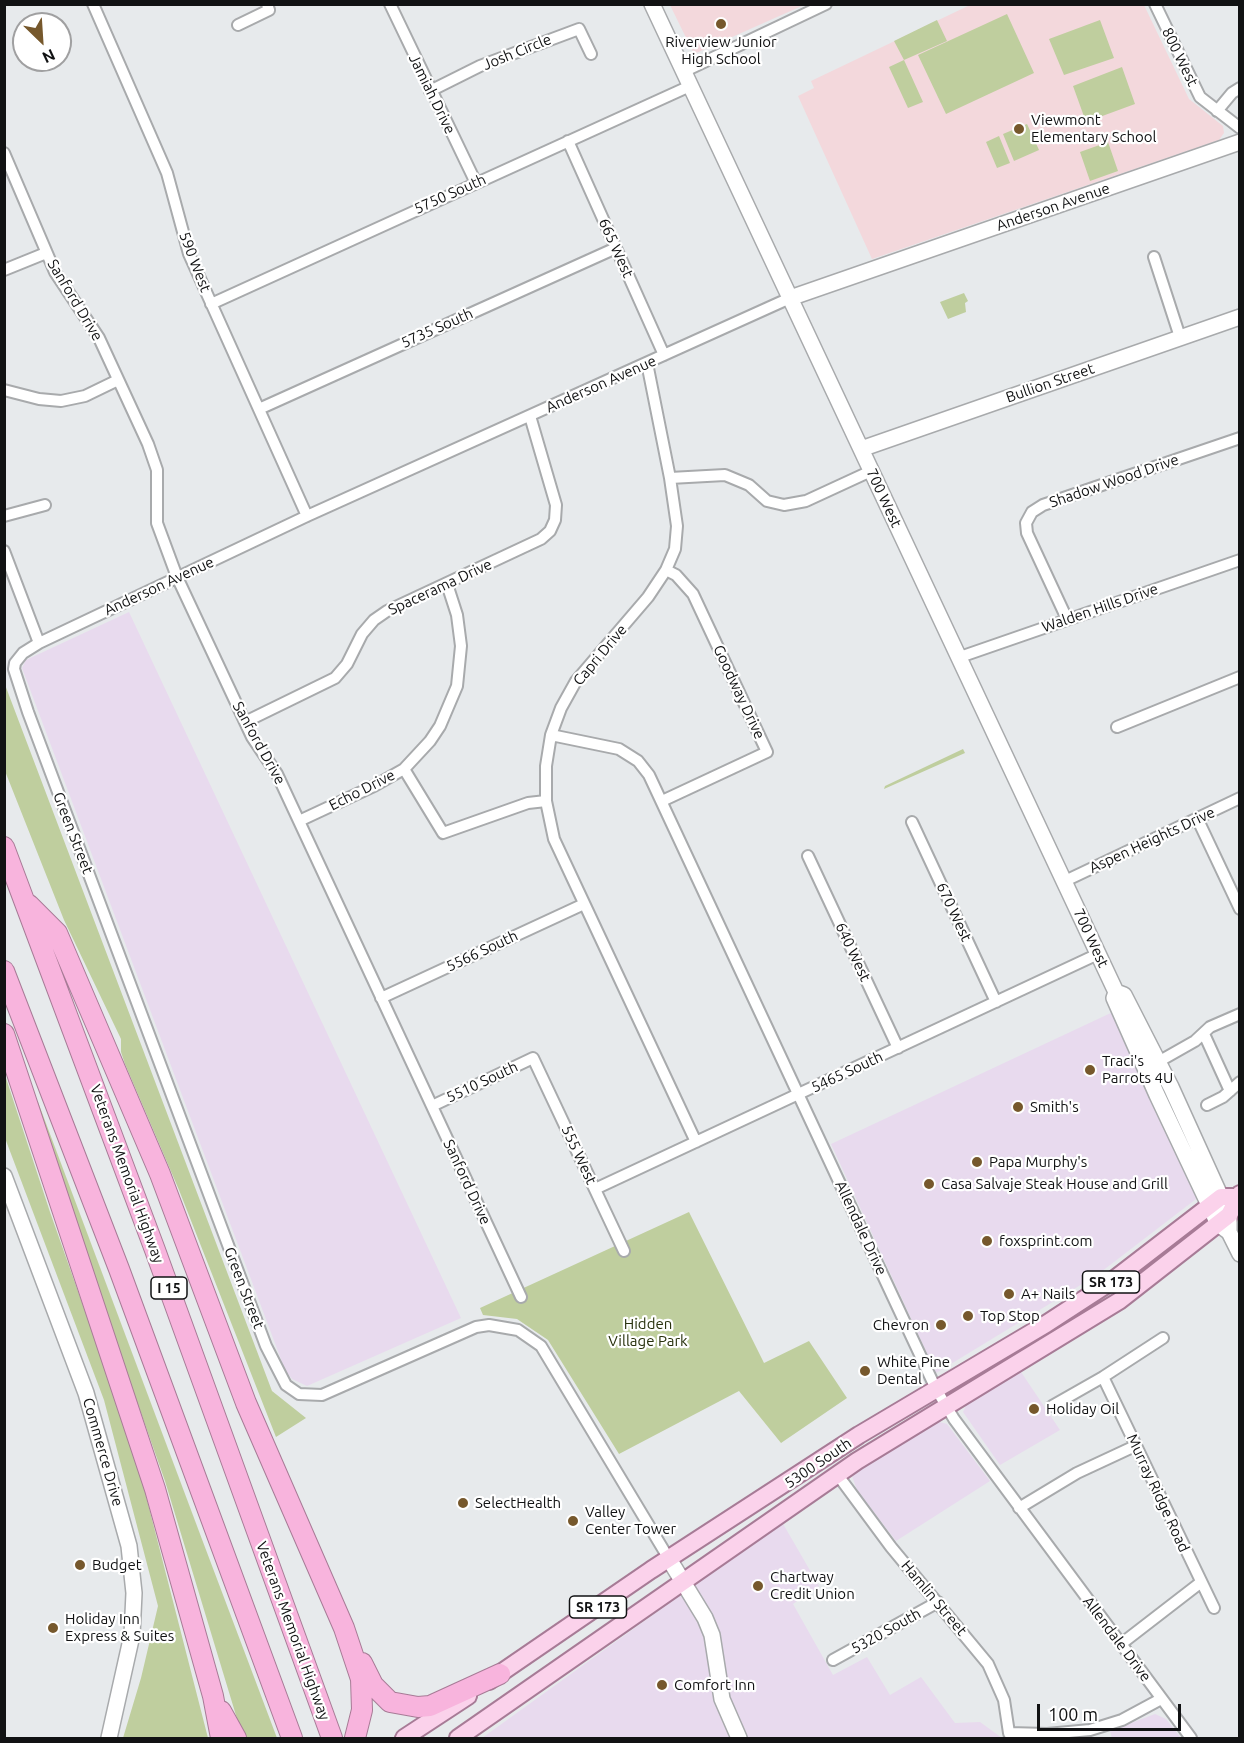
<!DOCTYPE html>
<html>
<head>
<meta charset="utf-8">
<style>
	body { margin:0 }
	#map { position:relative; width:1244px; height:1743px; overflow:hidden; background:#e7eaec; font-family:Ubuntu,sans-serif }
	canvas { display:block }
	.frame { position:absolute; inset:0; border:6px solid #111213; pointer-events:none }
	.north { position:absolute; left:12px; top:12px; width:60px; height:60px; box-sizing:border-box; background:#fff; border:2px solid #a0a0a1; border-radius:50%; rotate:155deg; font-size:16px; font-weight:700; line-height:24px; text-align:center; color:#111213 }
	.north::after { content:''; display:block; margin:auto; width:21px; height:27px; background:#76582c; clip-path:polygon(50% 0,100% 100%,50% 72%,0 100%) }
	.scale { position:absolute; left:1037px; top:1704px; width:144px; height:27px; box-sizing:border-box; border:3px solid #111213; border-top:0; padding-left:8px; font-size:18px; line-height:21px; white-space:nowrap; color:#111213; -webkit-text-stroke:4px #fff; paint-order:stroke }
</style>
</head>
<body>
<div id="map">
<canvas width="1244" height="1743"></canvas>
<div class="frame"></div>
<div class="north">N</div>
<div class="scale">100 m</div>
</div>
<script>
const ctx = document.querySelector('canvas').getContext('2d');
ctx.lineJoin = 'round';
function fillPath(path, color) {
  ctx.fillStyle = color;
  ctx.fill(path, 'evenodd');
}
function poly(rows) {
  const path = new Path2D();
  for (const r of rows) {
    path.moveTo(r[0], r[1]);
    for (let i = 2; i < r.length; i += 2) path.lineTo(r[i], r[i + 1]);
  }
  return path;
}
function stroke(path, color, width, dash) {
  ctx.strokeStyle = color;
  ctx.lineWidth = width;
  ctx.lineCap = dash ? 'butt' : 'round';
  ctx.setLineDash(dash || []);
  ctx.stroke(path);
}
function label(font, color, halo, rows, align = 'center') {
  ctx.font = font + ' Ubuntu,sans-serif';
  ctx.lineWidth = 4.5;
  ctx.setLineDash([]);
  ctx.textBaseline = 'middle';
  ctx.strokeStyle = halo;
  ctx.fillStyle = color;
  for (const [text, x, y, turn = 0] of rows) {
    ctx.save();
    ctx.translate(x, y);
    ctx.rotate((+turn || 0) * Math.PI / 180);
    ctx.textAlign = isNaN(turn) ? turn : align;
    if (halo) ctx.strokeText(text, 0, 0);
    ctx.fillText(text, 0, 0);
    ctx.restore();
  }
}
fillPath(poly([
	[129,612,461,1318,307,1386,292,1379,285,1370,22,668,26,660],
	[1115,1011,1200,1196,1097,1275,936,1373,831,1144],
	[1021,1372,1060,1430,1000,1465,963,1412,968,1402],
	[936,1421,947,1424,990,1481,896,1541,857,1490,852,1476,860,1468],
	[782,1522,819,1586,793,1604,833,1675,867,1657,890,1695,921,1677,955,1723,980,1722,1002,1738,482,1738],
	[1155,1714,1166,1719,1181,1738,1112,1738,1110,1731]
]), '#e8daee');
fillPath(poly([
	[670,5,804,5,694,54],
	[970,5,1144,5,1189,99,1223,126,1224,133,1219,140,872,259,798,96,814,88,811,81]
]), '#f3d8dc');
fillPath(poly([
	[1007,14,1034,73,946,114,918,55],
	[937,20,947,41,904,60,923,102,908,108,889,67,904,60,894,41],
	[1100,20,1114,58,1064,75,1049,39],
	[1122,67,1135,104,1086,122,1073,86],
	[1027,124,1039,150,1014,161,1003,134],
	[999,136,1010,163,997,168,986,142],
	[1108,142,1118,171,1090,181,1080,152],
	[964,293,968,301,965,303,966,312,948,319,940,302],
	[4,682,272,1391,306,1418,276,1437,179,1190,125,1064,121,1052,121,1039,64,920,5,771],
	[963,749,965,753,884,789,885,786],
	[4,1072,50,1212,135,1453,208,1738,123,1738,141,1678,158,1606,104,1400,5,1138],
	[38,1102,200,1534,277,1738,246,1738,238,1722,165,1481,32,1104],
	[689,1212,764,1363,809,1341,847,1398,781,1443,739,1391,619,1454,548,1340,517,1319,483,1315,480,1308]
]), '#bfce9e');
const street = poly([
	[93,4,167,173,189,254,307,516],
	[390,4,476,183],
	[1155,4,1200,97,1240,128],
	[238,25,269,10,267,4],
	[683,72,826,4],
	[430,91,480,66,579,29,591,54],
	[1217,111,1232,93,1240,88],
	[568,141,664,355],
	[4,153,55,272,99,338,148,444,157,470,157,523,177,577,252,737,277,774,521,1297],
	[1154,257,1180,337],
	[4,270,46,253],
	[211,304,690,86],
	[647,363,670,478,677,526,675,549,666,570,648,597,576,681,561,708,551,735,546,766,546,801,554,839,696,1142],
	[4,390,39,399,61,401,85,396,118,380],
	[259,409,616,248],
	[670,478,725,475,749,485,767,501,784,505,806,501,871,471],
	[4,516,45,505],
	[4,551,39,643],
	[1067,619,1027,533,1026,523,1032,512,1043,505,1240,438],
	[960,657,1240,560],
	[245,722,335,678,347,664,362,634,374,620,387,611,541,539,550,531,555,520,556,505,530,416],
	[1117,727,1240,677],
	[551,735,619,749,638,761,649,775,936,1389,954,1419,1191,1738],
	[404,769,443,833,528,803,546,801],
	[662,801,767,752,693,594,676,575,666,570],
	[1197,818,1240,909],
	[299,821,374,786,404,769,430,741,440,726,457,686,461,646,457,615,447,584],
	[912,822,996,1002],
	[808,856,898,1048],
	[1065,881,1240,798],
	[381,998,584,904],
	[1204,1034,1230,1091],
	[1158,1062,1195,1041,1210,1027,1240,1014],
	[1207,1105,1223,1097,1240,1082],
	[432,1106,533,1058,624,1251],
	[595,1189,1098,954],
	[1103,1377,1214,1608],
	[1052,1406,1103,1377,1163,1338],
	[837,1474,891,1547,988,1664,1004,1700,1009,1733,1047,1734,1090,1730,1122,1720,1161,1699],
	[1019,1508,1077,1473,1135,1446],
	[669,1559,541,1346,518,1330,489,1325,476,1327,322,1395,299,1394,286,1385,266,1346,28,712,14,669,15,663,23,653,39,643,307,516,790,298],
	[1121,1644,1200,1583],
	[833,1660,938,1602]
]);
const secondary = poly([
	[652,4,1116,992,1114,998,1157,1095,1218,1224,1229,1232],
	[790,298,1240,142],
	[861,449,1240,317],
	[1116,992,1124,995,1171,1087,1229,1215,1229,1232,1240,1254],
	[4,1176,86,1393,129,1546,134,1593,132,1635,109,1738],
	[669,1559,705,1618,712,1635,722,1699,739,1738]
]);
const primary = poly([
	[489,1681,651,1570,859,1435,1046,1324,1112,1281,1221,1197,1236,1197],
	[404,1738,468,1696],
	[458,1738,857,1461,1119,1301,1229,1215,1240,1194]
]);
const highway = poly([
	[4,847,155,1250,332,1738],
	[29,905,57,933,160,1174,246,1403,344,1628,361,1679,362,1710,355,1738],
	[4,971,119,1269,292,1738],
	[4,1034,155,1489,213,1696,221,1738],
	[362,1663,373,1685,390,1702,418,1707,430,1706,500,1674],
	[221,1711,236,1738]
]);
stroke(street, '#a8aaac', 14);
stroke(secondary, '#a8aaac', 18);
stroke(primary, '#a77b96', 20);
stroke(highway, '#a77b96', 22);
stroke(street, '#fff', 10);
stroke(secondary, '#fff', 15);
stroke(primary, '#fbd2eb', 16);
stroke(highway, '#f8b4dd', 20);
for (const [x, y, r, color] of [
	[721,24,6,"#76582c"],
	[1019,129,6,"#76582c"],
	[1090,1070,6,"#76582c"],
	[1018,1107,6,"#76582c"],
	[977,1162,6,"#76582c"],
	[929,1184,6,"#76582c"],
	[987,1241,6,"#76582c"],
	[1009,1294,6,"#76582c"],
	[968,1316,6,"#76582c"],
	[941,1325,6,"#76582c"],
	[865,1371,6,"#76582c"],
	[1034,1409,6,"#76582c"],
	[463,1503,6,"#76582c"],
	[573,1521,6,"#76582c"],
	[80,1565,6,"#76582c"],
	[758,1586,6,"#76582c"],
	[53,1628,6,"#76582c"],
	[662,1685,6,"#76582c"]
]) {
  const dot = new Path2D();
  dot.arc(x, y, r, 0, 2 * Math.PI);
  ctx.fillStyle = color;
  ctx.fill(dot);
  stroke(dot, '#fff', 2);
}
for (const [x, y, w] of [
	[1111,1282,57],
	[169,1288,36],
	[598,1607,57]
]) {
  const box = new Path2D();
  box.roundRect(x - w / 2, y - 11, w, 22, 4.5);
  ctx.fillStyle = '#fff';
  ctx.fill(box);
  stroke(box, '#111213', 1.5);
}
label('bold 14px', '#111213', null, [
	["SR 173",1111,1282],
	["I 15",169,1288],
	["SR 173",598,1607]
]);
label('15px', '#111213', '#fff', [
	["Riverview Junior",721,42,"center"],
	["High School",721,59,"center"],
	["Viewmont",1031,120],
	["Elementary School",1031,137],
	["Traci's",1102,1061],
	["Parrots 4U",1102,1078],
	["Smith's",1030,1107],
	["Papa Murphy's",989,1162],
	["Casa Salvaje Steak House and Grill",941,1184],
	["foxsprint.com",999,1241],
	["A+ Nails",1021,1294],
	["Top Stop",980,1316],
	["Chevron",929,1325,"right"],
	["White Pine",877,1362],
	["Dental",877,1379],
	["Holiday Oil",1046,1409],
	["SelectHealth",475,1503],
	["Valley",585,1512],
	["Center Tower",585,1529],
	["Budget",92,1565],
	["Chartway",770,1577],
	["Credit Union",770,1594],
	["Holiday Inn",65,1619],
	["Express & Suites",65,1636],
	["Comfort Inn",674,1685]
], 'left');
label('15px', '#111213', '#fff', [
	["Josh Circle",517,52,-22],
	["800 West",1180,57,64],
	["Jamiah Drive",432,94,64],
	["5750 South",450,194,-24],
	["Anderson Avenue",1053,207,-19],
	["665 West",616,248,66],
	["590 West",195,262,69],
	["Sanford Drive",75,300,59],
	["5735 South",437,328,-24],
	["Bullion Street",1050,383,-19],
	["Anderson Avenue",601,384,-24],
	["Shadow Wood Drive",1114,481,-19],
	["700 West",884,498,65],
	["Anderson Avenue",159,586,-25],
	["Spacerama Drive",440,587,-25],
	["Walden Hills Drive",1100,608,-19],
	["Capri Drive",600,655,-50],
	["Goodway Drive",739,692,65],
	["Sanford Drive",259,743,61],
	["Echo Drive",362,790,-27],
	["Green Street",73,833,69],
	["Aspen Heights Drive",1152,840,-25],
	["670 West",954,912,65],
	["700 West",1091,938,65],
	["5566 South",482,951,-25],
	["640 West",853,952,65],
	["5465 South",847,1072,-25],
	["5510 South",482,1082,-25],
	["555 West",579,1155,65],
	["Veterans Memorial Highway",127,1174,70],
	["Sanford Drive",467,1182,65],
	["Allendale Drive",861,1228,65],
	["Green Street",244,1288,69],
	["Commerce Drive",103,1452,74],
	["5300 South",818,1463,-34],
	["Murray Ridge Road",1158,1493,65],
	["Hamlin Street",934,1598,50],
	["Veterans Memorial Highway",293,1631,70],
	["5320 South",886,1631,-29],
	["Allendale Drive",1117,1639,53]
]);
label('15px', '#27300c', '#fff', [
	["Hidden",648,1324],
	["Village Park",648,1341]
]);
</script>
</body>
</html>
